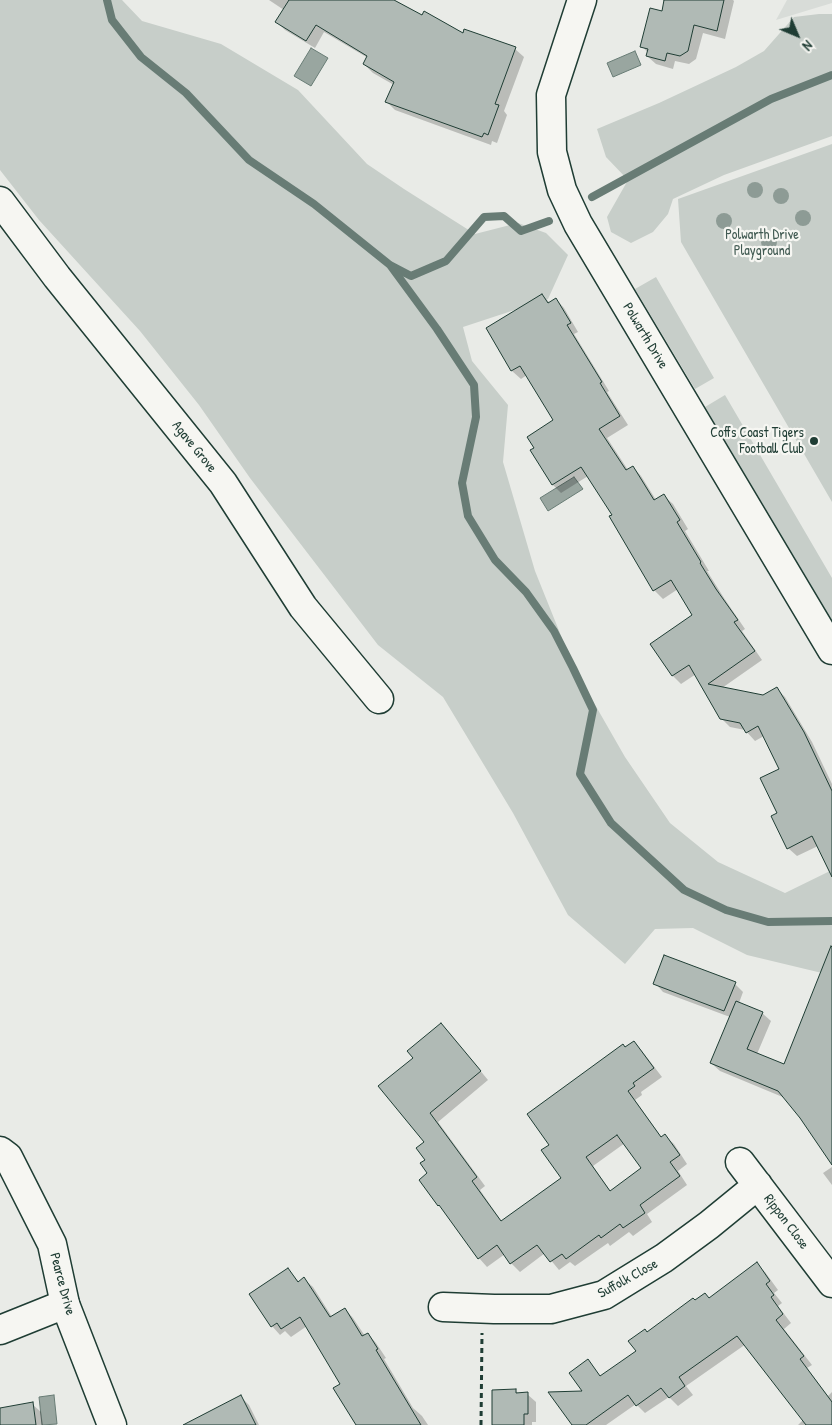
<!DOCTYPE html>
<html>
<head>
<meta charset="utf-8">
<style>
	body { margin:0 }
	#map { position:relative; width:832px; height:1425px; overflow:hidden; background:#e9ebe7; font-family:"Patrick Hand",sans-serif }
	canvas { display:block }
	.north { position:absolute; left:772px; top:10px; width:50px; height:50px; -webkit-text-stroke:4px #f6f6f2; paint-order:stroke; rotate:135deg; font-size:14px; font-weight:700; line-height:20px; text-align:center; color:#1f3d34 }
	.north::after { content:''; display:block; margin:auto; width:18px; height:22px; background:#1f3d34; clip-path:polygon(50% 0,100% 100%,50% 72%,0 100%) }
</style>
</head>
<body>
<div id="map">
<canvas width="832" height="1425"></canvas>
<div class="north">N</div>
</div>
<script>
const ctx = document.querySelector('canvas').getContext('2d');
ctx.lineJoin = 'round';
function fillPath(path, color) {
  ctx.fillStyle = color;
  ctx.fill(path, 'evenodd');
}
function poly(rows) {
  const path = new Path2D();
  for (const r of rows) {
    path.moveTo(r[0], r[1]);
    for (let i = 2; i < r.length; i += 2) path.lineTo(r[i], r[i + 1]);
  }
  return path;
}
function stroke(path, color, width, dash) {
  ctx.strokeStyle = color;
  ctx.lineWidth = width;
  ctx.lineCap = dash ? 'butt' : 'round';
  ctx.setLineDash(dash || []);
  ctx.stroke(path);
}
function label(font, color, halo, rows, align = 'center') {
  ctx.font = font + ' "Patrick Hand",sans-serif';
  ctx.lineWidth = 4.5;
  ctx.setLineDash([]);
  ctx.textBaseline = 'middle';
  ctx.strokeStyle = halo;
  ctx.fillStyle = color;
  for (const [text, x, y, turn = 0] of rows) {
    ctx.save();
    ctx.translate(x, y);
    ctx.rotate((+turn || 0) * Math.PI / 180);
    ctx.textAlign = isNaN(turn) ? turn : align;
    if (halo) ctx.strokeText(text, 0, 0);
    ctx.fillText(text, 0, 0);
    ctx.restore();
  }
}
fillPath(poly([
	[787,0,832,0,832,3,776,20]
]), '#d8dcd8');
fillPath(poly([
	[0,0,122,0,142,21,221,44,298,90,367,164,404,189,475,234,518,223,546,233,568,255,548,299,463,327,472,361,508,405,503,462,535,571,574,668,625,757,670,823,718,862,785,893,832,870,832,972,822,973,747,955,693,928,655,929,625,964,568,915,513,813,443,697,378,645,250,478,199,405,140,331,39,220,0,170],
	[819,14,832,14,832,136,724,175,673,199,668,214,653,232,631,243,611,232,607,217,628,180,606,157,597,129,659,103,736,67,764,51,794,17],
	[832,144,832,502,681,242,678,199],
	[656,277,714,378,695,389,635,289],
	[725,395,832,578,832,620,705,407]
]), '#c7cec9');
const water = poly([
	[311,48,328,58,311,86,294,76,311,48],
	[635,51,641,65,613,77,607,63,635,51],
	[574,477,583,489,548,511,540,498,574,477],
	[54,1395,57,1424,42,1425,39,1397,54,1395]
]);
fillPath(water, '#99a6a0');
stroke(water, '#687c75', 1);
fillPath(poly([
	[269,0,391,0,422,17,463,34,515,49,524,57,504,111,507,115,497,143,492,141,491,145,395,110,386,101,394,85,373,73,364,64,368,58,324,32,315,48,285,30,277,22,284,10],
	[666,0,733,0,734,1,725,39,703,33,696,59,689,64,675,61,673,69,656,64,647,56,648,53,642,46,663,12],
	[542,295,550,303,556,299,564,308,578,332,574,334,609,391,607,392,628,425,607,438,628,470,633,467,641,476,656,500,664,496,673,504,688,529,685,531,709,571,707,571,724,598,745,629,742,631,762,660,722,688,763,697,777,689,785,697,812,742,832,784,832,873,818,846,797,856,788,848,779,813,780,769,764,736,755,741,745,730,730,727,721,718,696,674,681,684,673,676,652,644,694,615,678,589,663,599,654,590,611,517,613,515,588,476,561,493,553,485,536,448,555,421,527,375,521,379,512,371,487,328],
	[655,983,735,984,743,992,739,1003,762,1013,771,1021,757,1054,785,1065,832,987,832,1162,801,1118,785,1098,720,1071,711,1063,730,1017,663,992],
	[449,1033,488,1080,438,1122,485,1186,480,1190,502,1222,563,1178,551,1145,625,1048,634,1042,642,1051,662,1077,641,1092,642,1095,635,1100,662,1138,665,1136,674,1144,687,1164,678,1171,687,1185,647,1214,652,1222,633,1236,629,1232,610,1246,608,1243,575,1266,570,1262,559,1270,545,1253,520,1272,511,1263,505,1254,487,1267,479,1258,446,1212,439,1205,429,1173,426,1160,426,1142,380,1086],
	[625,1143,642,1169,611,1192,593,1166],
	[832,1167,832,1185,823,1173],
	[756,1264,765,1272,778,1290,774,1293,782,1303,778,1306,791,1323,784,1329,812,1365,807,1368,828,1396,832,1392,832,1425,798,1425,803,1420,746,1344,686,1386,693,1395,678,1406,669,1397,645,1413,636,1404,606,1425,574,1425,585,1392,588,1361,601,1377,638,1352,648,1333,695,1302,709,1299],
	[288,1269,299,1282,304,1279,313,1287,332,1317,345,1309,353,1318,365,1336,368,1334,376,1343,386,1358,384,1359,413,1408,422,1416,428,1425,357,1425,342,1384,307,1326,291,1337,285,1331,280,1335,272,1326],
	[516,1391,519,1394,527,1394,536,1402,536,1422,532,1422,532,1425,493,1425],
	[240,1396,249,1405,259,1425,195,1425],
	[32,1404,41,1412,43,1425,0,1425,0,1409]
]), '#0003');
stroke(poly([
	[107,0,112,20,141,57,186,93,249,160,314,204,390,265,411,276,446,261,484,217,504,216,521,231,549,221],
	[592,197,771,99,832,75],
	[390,265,437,329,474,385,476,417,462,483,468,516,495,560,526,592,554,631,573,668,593,710,580,774,611,823,684,890,726,910,768,922,832,921]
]), '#687c75', 8);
const building = poly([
	[289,0,394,0,422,15,424,11,463,33,464,29,516,47,495,104,499,105,488,135,484,133,482,137,385,102,394,82,363,64,367,56,316,25,306,41,275,22,289,0],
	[664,0,724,0,717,31,694,25,688,51,680,56,667,53,665,61,646,56,648,49,640,47,650,8,662,11,664,0],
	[542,294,548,303,556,298,571,323,567,325,602,382,600,383,620,416,599,429,626,470,633,466,654,500,664,494,680,520,677,522,701,562,700,563,716,589,738,620,734,622,755,651,708,684,763,695,777,687,804,732,832,791,832,877,812,836,787,849,771,816,777,813,760,778,779,769,758,726,746,733,740,723,720,719,689,665,672,676,650,644,692,615,671,580,653,591,609,516,612,515,581,467,552,485,530,450,534,448,527,437,553,420,520,366,511,371,486,328,542,294],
	[831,946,832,947,832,1165,800,1118,778,1091,710,1063,736,1001,763,1012,747,1049,784,1064,831,946],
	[664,955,736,982,724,1011,653,984,664,955],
	[441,1023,481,1071,430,1113,477,1177,472,1181,501,1221,561,1178,541,1150,549,1145,527,1114,623,1044,625,1047,634,1041,654,1068,633,1083,635,1086,628,1091,661,1137,665,1134,680,1155,670,1162,680,1176,640,1205,645,1213,623,1228,620,1224,601,1238,599,1235,566,1259,562,1254,550,1262,537,1245,510,1264,497,1245,478,1259,439,1205,438,1206,419,1180,427,1173,420,1163,425,1160,416,1148,424,1142,378,1086,413,1058,407,1051,441,1023],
	[617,1135,641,1168,610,1191,586,1157,617,1135],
	[757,1262,770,1281,766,1284,774,1295,771,1297,783,1314,776,1320,804,1356,800,1359,832,1402,832,1425,806,1425,737,1336,679,1377,685,1386,669,1398,661,1388,636,1406,628,1395,586,1425,572,1425,548,1392,582,1391,569,1373,588,1359,600,1376,636,1351,628,1341,645,1329,647,1332,693,1298,695,1300,705,1293,709,1298,757,1262],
	[288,1268,298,1282,304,1277,330,1317,345,1308,362,1336,368,1333,378,1349,376,1350,421,1425,356,1425,333,1388,340,1384,300,1317,281,1329,277,1323,271,1327,249,1294,288,1268],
	[516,1389,516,1393,528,1392,528,1414,524,1414,524,1425,492,1425,492,1390,516,1389],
	[241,1395,256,1425,183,1425,241,1395],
	[33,1402,36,1425,0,1425,0,1408,33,1402]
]);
fillPath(building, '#b0bab5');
stroke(building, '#1f3d34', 1);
const street = poly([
	[582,0,551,95,552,152,562,190,578,224,832,650],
	[0,201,57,277,223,483,303,607,379,699],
	[740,1162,832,1283],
	[443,1307,494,1309,551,1309,604,1295,664,1258,709,1225,758,1185],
	[0,1330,65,1304]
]);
const secondary = poly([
	[0,1151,8,1157,52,1244,65,1304,112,1425]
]);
stroke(street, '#1f3d34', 31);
stroke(secondary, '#1f3d34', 31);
stroke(poly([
	[481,1425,482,1333]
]), '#1f3d34', 3, [5, 4]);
stroke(street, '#f6f6f2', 28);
stroke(secondary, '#f6f6f2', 28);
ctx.fillStyle = '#8d9b95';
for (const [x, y] of [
	[755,190],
	[781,196],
	[803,218],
	[724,221],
	[769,242]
]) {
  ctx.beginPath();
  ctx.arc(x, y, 8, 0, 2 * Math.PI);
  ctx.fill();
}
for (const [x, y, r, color] of [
	[814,441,5,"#1f3d34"]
]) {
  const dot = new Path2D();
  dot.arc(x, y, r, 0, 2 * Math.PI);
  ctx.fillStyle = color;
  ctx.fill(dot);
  stroke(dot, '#f6f6f2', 2);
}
label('14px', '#415a52', '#f6f6f2', [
	["Polwarth Drive",762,235],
	["Playground",762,251]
]);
label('14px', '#1f3d34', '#f6f6f2', [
	["Polwarth Drive",645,336,59],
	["Agave Grove",194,447,51],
	["Rippon Close",786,1222,53],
	["Suffolk Close",628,1279,-29],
	["Pearce Drive",62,1284,75]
]);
label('14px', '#1f3d34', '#f6f6f2', [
	["Coffs Coast Tigers",804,433],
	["Football Club",804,449]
], 'right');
</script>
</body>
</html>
